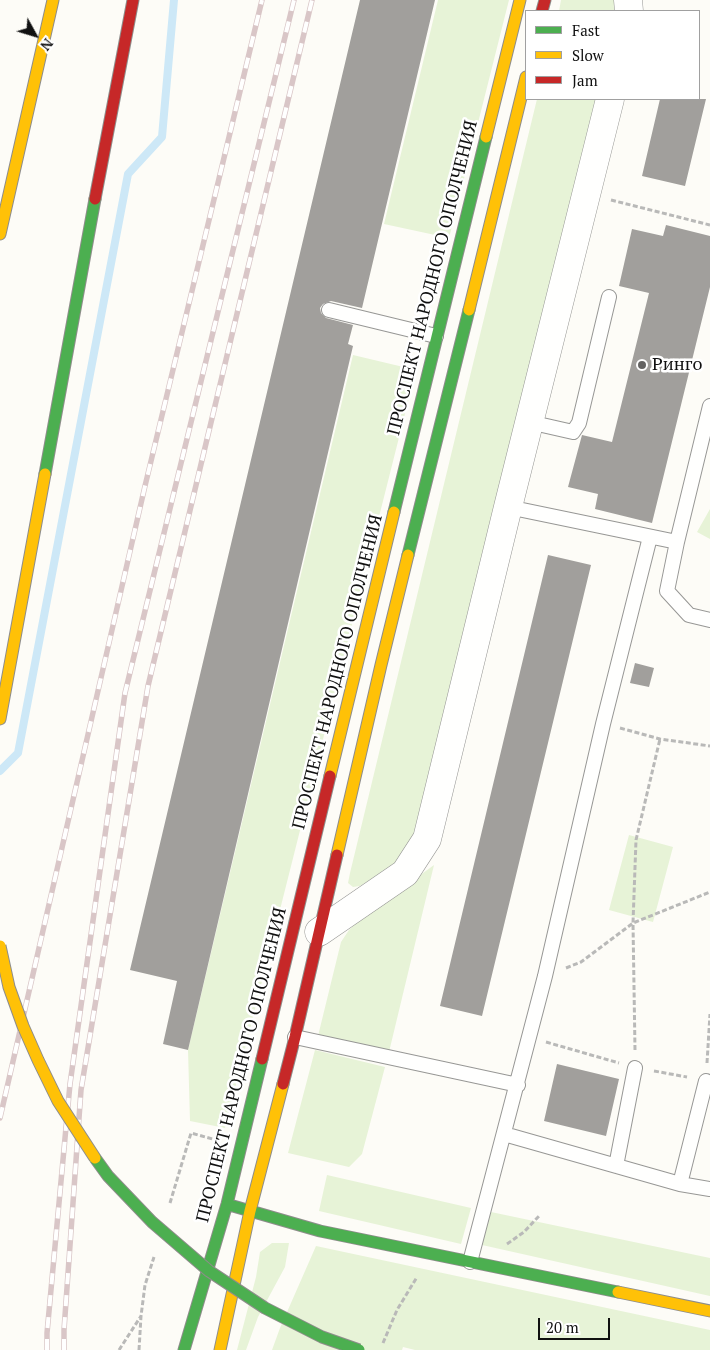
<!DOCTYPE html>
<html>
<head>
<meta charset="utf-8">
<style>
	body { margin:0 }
	#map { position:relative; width:710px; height:1350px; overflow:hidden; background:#fdfcf7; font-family:"PT Serif",serif }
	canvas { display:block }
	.legend { position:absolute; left:525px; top:10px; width:175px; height:90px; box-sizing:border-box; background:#fff; border:1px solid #a0a0a0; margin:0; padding:6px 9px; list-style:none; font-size:15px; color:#111 }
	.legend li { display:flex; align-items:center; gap:10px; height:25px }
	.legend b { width:25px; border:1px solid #a0a0a0 }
	.north { position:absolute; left:10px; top:10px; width:50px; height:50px; -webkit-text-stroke:4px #fff; paint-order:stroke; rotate:129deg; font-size:14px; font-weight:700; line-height:20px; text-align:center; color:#111 }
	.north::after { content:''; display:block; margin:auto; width:18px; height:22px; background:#111; clip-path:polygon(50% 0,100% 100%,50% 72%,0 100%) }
	.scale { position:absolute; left:538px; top:1318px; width:72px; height:22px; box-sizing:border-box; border:2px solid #111; border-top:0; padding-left:6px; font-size:15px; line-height:18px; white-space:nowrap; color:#111; -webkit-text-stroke:4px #fff; paint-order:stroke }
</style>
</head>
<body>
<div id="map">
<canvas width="710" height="1350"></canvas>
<ul class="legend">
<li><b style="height:6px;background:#4caf50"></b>Fast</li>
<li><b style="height:6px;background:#ffc107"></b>Slow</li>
<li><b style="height:6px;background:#c62828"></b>Jam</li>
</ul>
<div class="north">N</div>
<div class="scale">20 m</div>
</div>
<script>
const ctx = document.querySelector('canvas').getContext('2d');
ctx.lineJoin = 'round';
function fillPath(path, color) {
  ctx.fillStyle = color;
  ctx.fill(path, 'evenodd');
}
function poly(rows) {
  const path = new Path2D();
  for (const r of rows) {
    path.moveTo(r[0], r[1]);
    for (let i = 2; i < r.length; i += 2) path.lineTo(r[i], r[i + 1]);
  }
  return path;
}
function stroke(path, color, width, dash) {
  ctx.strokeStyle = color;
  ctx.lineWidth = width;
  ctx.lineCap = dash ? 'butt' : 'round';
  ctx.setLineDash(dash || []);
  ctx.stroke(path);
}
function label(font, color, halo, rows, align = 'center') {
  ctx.font = font + ' "PT Serif",serif';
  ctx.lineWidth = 5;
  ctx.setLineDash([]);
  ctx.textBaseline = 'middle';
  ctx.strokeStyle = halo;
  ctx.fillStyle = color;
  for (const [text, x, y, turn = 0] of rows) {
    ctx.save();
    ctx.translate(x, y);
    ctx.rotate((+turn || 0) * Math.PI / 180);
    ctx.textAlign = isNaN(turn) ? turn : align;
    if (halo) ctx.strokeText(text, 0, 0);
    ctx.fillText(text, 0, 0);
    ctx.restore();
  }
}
fillPath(poly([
	[438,0,509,0,449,238,384,224],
	[561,0,615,0,615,11,559,11],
	[537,99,597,99,417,836,393,866,360,886,353,887,348,883,350,873],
	[353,355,416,370,225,1128,190,1121,188,1050],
	[710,509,710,539,697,532],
	[629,835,673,847,653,922,609,910],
	[434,865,389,1052,318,1036,341,942,349,930,360,919],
	[315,1050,385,1067,362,1154,349,1167,288,1153],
	[327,1175,471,1208,461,1244,319,1211],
	[491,1212,710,1258,710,1296,482,1245],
	[272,1243,289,1243,285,1267,258,1317,246,1350,237,1350,256,1277,260,1252],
	[316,1246,710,1330,710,1350,415,1350,403,1347,402,1350,272,1350,280,1328]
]), '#e7f3d7');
stroke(poly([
	[0,771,18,753,128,174,162,137,174,0]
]), '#cde8f7', 8);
fillPath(poly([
	[360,0,435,0,362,308,331,301,323,304,320,308,321,313,326,318,353,325,348,344,353,346,188,1050,163,1044,177,981,130,970],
	[660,99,706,99,685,186,642,176],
	[666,225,710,236,710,287,652,523,595,509,598,494,568,487,582,435,612,442,649,293,619,286,632,229,663,236],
	[548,555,591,565,482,1016,440,1006],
	[635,663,654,668,649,687,630,683],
	[557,1064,619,1079,606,1136,544,1121]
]), '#a19f9c');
const lane = poly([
	[329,310,436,336],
	[529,422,573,432,579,423,609,297],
	[508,507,677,542,667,591,689,615,710,620],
	[677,542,710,406],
	[295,1037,518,1085],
	[504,1134,680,1184,710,1189],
	[616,1166,635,1068],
	[680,1184,706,1081],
	[470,1262,545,976,603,724,650,537]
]);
const street = poly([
	[628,0,629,11],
	[319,932,405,873,427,839,508,507,610,99]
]);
const fast = poly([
	[45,474,95,199],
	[394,512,486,137],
	[408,555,469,310],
	[233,1206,320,1231,618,1292],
	[184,1350,227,1204,262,1059]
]);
const slow = poly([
	[486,137,520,0],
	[0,234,53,0],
	[469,310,526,77],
	[0,719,45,474],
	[330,776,394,512],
	[337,855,381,665,408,555],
	[618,1292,710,1311],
	[220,1350,250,1211,283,1084]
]);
const jam = poly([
	[542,11,545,0],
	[95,199,133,0],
	[262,1059,330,776],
	[283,1084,295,1037,337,855]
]);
stroke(lane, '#979795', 16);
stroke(street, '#979795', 29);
stroke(fast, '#8e8d8b', 13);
stroke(slow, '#8e8d8b', 13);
stroke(jam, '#8e8d8b', 13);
stroke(poly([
	[611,200,710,225],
	[620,728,660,739,710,746],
	[566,968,581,962,633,923,710,892],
	[546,1042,619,1063],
	[635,1050,633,923,636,840,660,739],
	[707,1063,710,1014],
	[654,1071,687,1077],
	[170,1203,191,1133,216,1140],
	[507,1244,524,1232,539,1216],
	[383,1343,397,1310,417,1277],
	[119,1350,141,1316],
	[139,1350,141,1316,145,1285,154,1257]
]), '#b9b9b8', 3, [5, 2.5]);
stroke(lane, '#fffffe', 14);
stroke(street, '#fffffe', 28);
stroke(fast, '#4caf50', 11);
stroke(slow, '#ffc107', 11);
stroke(jam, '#c62828', 11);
const rail = poly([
	[0,1118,145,486,262,0],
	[47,1350,47,1333,70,1084,125,693,294,0],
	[64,1350,64,1330,81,1090,148,686,312,0]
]);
stroke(rail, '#d9c6c7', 5.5);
stroke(rail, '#fff', 4, [11]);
const fastBridge = poly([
	[95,1158,108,1176,152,1222,209,1271,265,1308,322,1337,359,1350]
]);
const slowBridge = poly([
	[0,946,9,987,23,1026,38,1060,58,1101,95,1158]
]);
stroke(fastBridge, '#8e8d8b', 13, []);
stroke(slowBridge, '#8e8d8b', 13, []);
stroke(fastBridge, '#4caf50', 11);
stroke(slowBridge, '#ffc107', 11);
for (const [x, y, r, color] of [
	[642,365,5,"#646362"]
]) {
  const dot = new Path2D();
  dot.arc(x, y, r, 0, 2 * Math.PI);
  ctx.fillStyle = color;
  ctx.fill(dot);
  stroke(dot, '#fff', 2);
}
label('18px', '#111', '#fff', [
	["ПРОСПЕКТ НАРОДНОГО ОПОЛЧЕНИЯ",433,278,-76],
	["ПРОСПЕКТ НАРОДНОГО ОПОЛЧЕНИЯ",338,672,-76],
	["ПРОСПЕКТ НАРОДНОГО ОПОЛЧЕНИЯ",242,1065,-76]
]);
label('18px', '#111', '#fff', [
	["Ринго",652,365]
], 'left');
</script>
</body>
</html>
